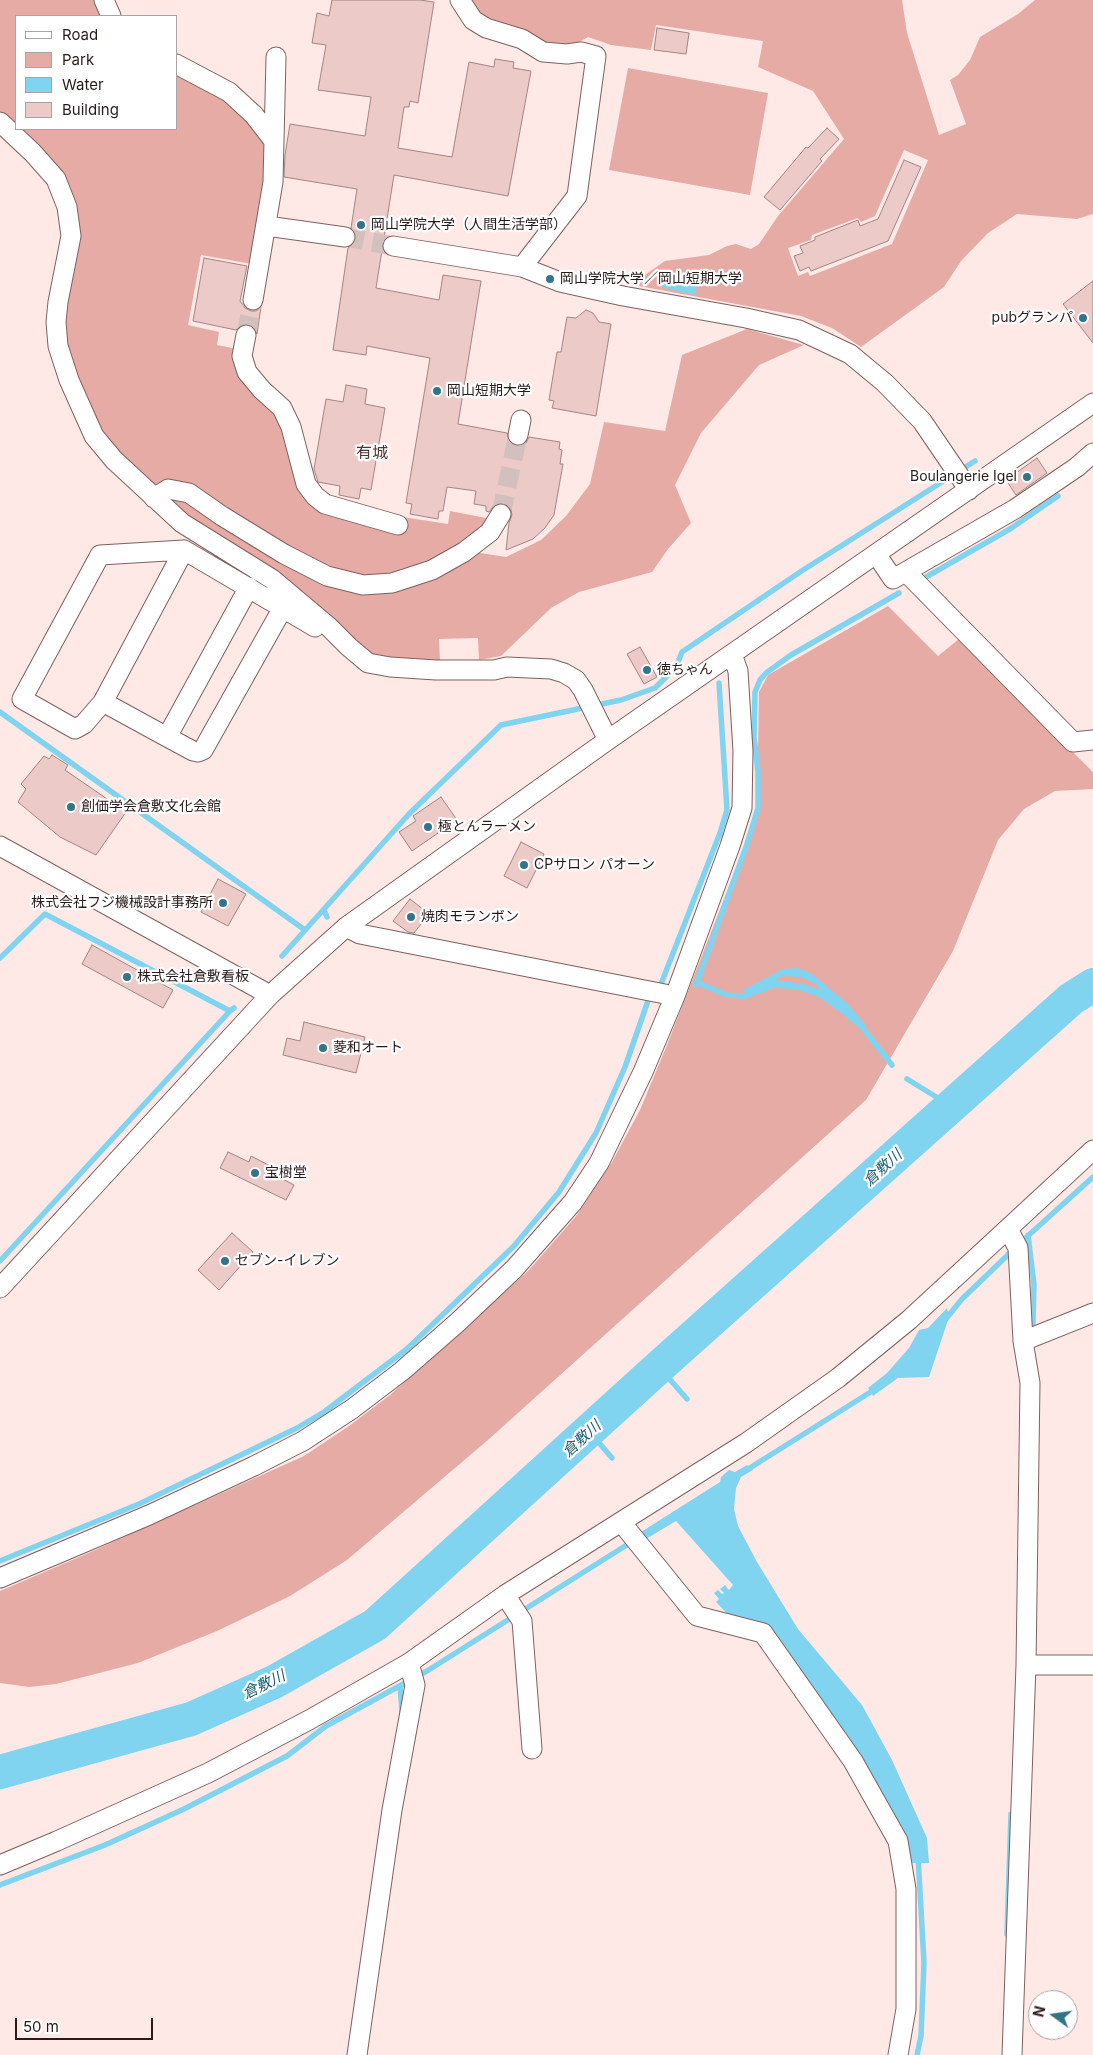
<!DOCTYPE html>
<html>
<head>
<meta charset="utf-8">
<style>
	body { margin:0 }
	#map { position:relative; width:1093px; height:2055px; overflow:hidden; background:#fee9e7; font-family:Inter,sans-serif }
	canvas { display:block }
	.legend { position:absolute; left:15px; top:15px; width:162px; height:115px; box-sizing:border-box; background:#fff; border:1px solid #a9a4a4; margin:0; padding:6px 9px; list-style:none; font-size:15px; color:#281c1b }
	.legend li { display:flex; align-items:center; gap:10px; height:25px }
	.legend b { width:25px; border:1px solid #a9a4a4 }
	.north { position:absolute; left:1028px; top:1990px; width:50px; height:50px; box-sizing:border-box; background:#fff; border:1px solid #a9a4a4; border-radius:50%; rotate:284deg; font-size:14px; font-weight:700; line-height:20px; text-align:center; color:#281c1b }
	.north::after { content:''; display:block; margin:auto; width:18px; height:22px; background:#347488; clip-path:polygon(50% 0,100% 100%,50% 72%,0 100%) }
	.scale { position:absolute; left:15px; top:2018px; width:138px; height:22px; box-sizing:border-box; border:2px solid #281c1b; border-top:0; padding-left:6px; font-size:15px; line-height:18px; white-space:nowrap; color:#281c1b; -webkit-text-stroke:4px #fff; paint-order:stroke }
</style>
</head>
<body>
<div id="map">
<canvas width="1093" height="2055"></canvas>
<ul class="legend">
<li><b style="height:6px;background:#fff"></b>Road</li>
<li><b style="height:14px;background:#e7aba6"></b>Park</li>
<li><b style="height:14px;background:#80d4f0"></b>Water</li>
<li><b style="height:14px;background:#ebcac7"></b>Building</li>
</ul>
<div class="north">N</div>
<div class="scale">50 m</div>
</div>
<script>
const ctx = document.querySelector('canvas').getContext('2d');
ctx.lineJoin = 'round';
function fillPath(path, color) {
  ctx.fillStyle = color;
  ctx.fill(path, 'evenodd');
}
function poly(rows) {
  const path = new Path2D();
  for (const r of rows) {
    path.moveTo(r[0], r[1]);
    for (let i = 2; i < r.length; i += 2) path.lineTo(r[i], r[i + 1]);
  }
  return path;
}
function stroke(path, color, width, dash) {
  ctx.strokeStyle = color;
  ctx.lineWidth = width;
  ctx.lineCap = dash ? 'butt' : 'round';
  ctx.setLineDash(dash || []);
  ctx.stroke(path);
}
function label(font, color, halo, rows, align = 'center') {
  ctx.font = font + ' Inter,"Noto Sans JP",sans-serif';
  ctx.lineWidth = 4.5;
  ctx.setLineDash([]);
  ctx.textBaseline = 'middle';
  ctx.strokeStyle = halo;
  ctx.fillStyle = color;
  for (const [text, x, y, turn = 0] of rows) {
    ctx.save();
    ctx.translate(x, y);
    ctx.rotate((+turn || 0) * Math.PI / 180);
    ctx.textAlign = isNaN(turn) ? turn : align;
    if (halo) ctx.strokeText(text, 0, 0);
    ctx.fillText(text, 0, 0);
    ctx.restore();
  }
}
fillPath(poly([
	[0,0,100,0,106,16,16,16,16,128,0,113],
	[466,0,902,0,907,33,939,135,966,124,950,80,958,75,970,60,980,37,1018,14,1035,0,1093,0,1093,214,1077,219,1017,214,988,233,961,261,944,287,861,347,832,328,801,316,639,286,642,277,665,261,709,255,727,246,736,244,751,249,759,244,778,216,844,139,813,91,758,67,763,41,656,25,651,50,611,45,588,37,569,48,546,47,484,20],
	[904,150,928,160,892,244,810,276,808,272,798,276,788,248,811,240,812,235,858,218,861,222,875,216],
	[176,68,213,86,267,138,266,177,252,264,201,255,188,325,219,332,217,345,237,349,281,421,301,486,399,531,403,517,448,524,450,511,491,519,478,534,421,568,369,578,321,565,174,483,155,485,118,453,101,430,79,388,67,351,61,319,78,237,17,129,176,129],
	[628,68,768,93,750,195,609,170],
	[747,329,804,345,759,365,701,433,675,485,691,523,668,549,652,572,579,592,551,608,501,656,479,660,478,638,439,639,440,660,411,662,373,659,309,598,198,523,168,499,170,494,370,593,474,552,506,557,541,540,566,516,590,484,604,422,665,431,682,355],
	[888,606,938,656,959,639,1093,772,1093,789,1055,791,1024,809,998,840,953,951,866,1100,489,1439,347,1560,290,1596,217,1631,138,1663,56,1684,29,1687,0,1683,0,1591,93,1551,304,1456,349,1426,390,1395,529,1270,577,1215,612,1162,640,1110,667,1045,747,840,757,808,759,692,768,675]
]), '#e7aba6');
fillPath(poly([
	[664,274,698,282,695,295,661,287],
	[797,968,811,973,847,1003,866,1025,860,1029,843,1014,819,997,796,989,774,988,750,997,743,990,783,969],
	[786,976,801,977,816,984,820,990,804,984,776,980,779,977],
	[947,1308,949,1317,929,1377,898,1378,873,1396,868,1388,887,1373,909,1348,919,1330,928,1328],
	[747,1465,753,1470,741,1477,736,1488,734,1509,738,1526,757,1562,798,1629,862,1705,892,1760,927,1838,929,1863,911,1863,855,1749,783,1651,731,1618,716,1602,719,1599,714,1593,718,1590,722,1594,724,1593,720,1589,725,1585,729,1590,733,1585,676,1521,646,1539,641,1532,720,1482,721,1477,729,1470,735,1472]
]), '#80d4f0');
stroke(poly([
	[919,581,1010,529,1058,496],
	[0,712,305,930],
	[324,910,327,917],
	[282,956,409,814,501,725,621,700,655,688,676,667,682,652,800,572,975,461],
	[0,958,45,914,230,1011,234,1008],
	[696,982,727,995,744,996,753,992],
	[696,985,746,847,758,808,758,772,754,737,755,692,760,680,766,673,791,655,899,593],
	[657,988,661,984,720,833,727,810,719,683],
	[859,1023,892,1065],
	[907,1079,951,1106],
	[1028,1235,1034,1284,1033,1323],
	[1020,1243,1093,1177],
	[0,1261,230,1011],
	[945,1320,962,1299,1013,1250],
	[659,1367,687,1399],
	[589,1431,612,1458],
	[745,1471,877,1388],
	[0,1561,139,1504,297,1428,324,1412,407,1349,514,1246,559,1192,596,1133,625,1067,650,995],
	[400,1686,402,1711],
	[0,1885,105,1845,184,1809,287,1756,326,1726,427,1671,633,1541],
	[1007,1934,1011,1814],
	[917,2055,921,2036,924,1963,918,1855]
]), '#80d4f0', 5.5);
stroke(poly([
	[0,1772,191,1719,274,1682,375,1625,659,1367,1071,999,1093,985]
]), '#80d4f0', 34);
const building = poly([
	[332,0,420,0,434,2,418,103,410,101,409,107,404,107,398,148,452,157,469,62,494,67,495,59,514,62,513,68,531,71,508,196,394,175,376,288,439,300,443,275,481,281,458,424,507,433,510,443,516,446,526,443,529,437,560,442,559,449,562,450,560,464,563,464,554,515,545,528,533,539,506,550,509,523,512,515,511,509,506,504,501,503,495,504,489,512,486,511,486,506,474,504,476,491,447,487,443,511,439,511,438,519,410,514,412,504,406,503,430,358,367,346,366,355,333,350,348,248,354,244,356,239,355,232,351,228,357,189,284,177,285,155,290,124,365,136,371,97,318,90,326,45,312,43,317,13,329,16,332,0],
	[657,28,689,33,686,54,654,50,657,28],
	[827,128,839,139,820,159,822,161,780,210,764,197,806,147,808,148,827,128],
	[904,160,921,167,888,241,811,271,809,267,800,271,794,256,803,253,800,246,815,240,815,237,858,220,860,226,878,219,904,160],
	[204,258,247,266,240,301,245,308,251,311,256,311,261,307,257,334,254,327,249,324,242,325,236,330,193,321,204,258],
	[1093,281,1093,343,1063,304,1093,281],
	[586,310,593,313,599,322,611,324,596,416,552,408,554,401,549,400,557,352,561,352,567,317,576,318,586,310],
	[346,385,367,389,365,404,385,408,371,490,361,488,359,499,339,495,340,486,318,482,314,469,326,399,343,402,346,385],
	[1037,458,1047,473,1016,495,1006,480,1037,458],
	[640,647,657,677,644,684,627,654,640,647],
	[52,755,68,765,65,770,126,812,96,855,60,837,18,802,26,789,21,784,44,756,49,759,52,755],
	[441,797,457,820,412,851,399,832,416,821,413,816,441,797],
	[521,842,544,854,527,888,504,876,521,842],
	[218,879,246,894,228,926,201,912,218,879],
	[410,899,429,914,414,933,408,932,393,921,410,899],
	[92,945,173,990,163,1008,82,964,92,945],
	[304,1022,365,1037,356,1073,283,1055,287,1038,300,1041,304,1022],
	[228,1152,249,1162,251,1156,280,1171,277,1176,294,1185,286,1200,220,1168,228,1152],
	[232,1233,253,1252,219,1290,198,1270,232,1233]
]);
fillPath(building, '#ebcac7');
stroke(building, '#a38482', 1);
stroke(poly([
	[345,237,393,246],
	[246,335,253,300],
	[501,514,518,435]
]), '#d3c0be', 19, [19, 9]);
const minor = poly([
	[104,0,111,16],
	[460,0,473,20,486,28,522,39,543,52,567,54,581,52,596,56,577,196,522,267],
	[176,64,229,92,254,115,274,141],
	[0,122,33,153,56,179,67,207,71,236,58,302,56,322,58,346,69,380,94,436,114,460,182,523,272,579,329,627,349,647,368,663,390,667,436,670,494,670,507,667,551,669,564,673,576,680,583,690,608,740],
	[267,226,345,237],
	[393,246,522,267,560,282,623,296,746,318,799,330,850,354,885,383,922,421,969,490],
	[253,300,273,182,276,57],
	[246,335,242,356,247,372,262,390,282,408,291,427,306,484,315,496,325,504,398,525],
	[518,435,521,420],
	[154,498,168,489,189,493,222,516,284,554,327,576,363,585,392,583,432,570,464,552,490,532,501,514],
	[184,550,103,702,167,737,249,587],
	[876,554,893,579,1015,509,1077,467,1093,453],
	[906,572,1073,742,1093,740],
	[103,702,84,724,75,729,22,699,100,555,184,550,315,627],
	[167,737,193,751,198,752,203,750,280,613],
	[0,846,270,995],
	[346,927,360,934,675,996],
	[1008,1229,1018,1248,1023,1341,1030,1383,1026,1665,1012,2055],
	[0,1288,270,995,346,927,608,740,1093,403],
	[1023,1341,1093,1313],
	[621,1522,697,1616,763,1633,853,1761,898,1841,906,1889,906,2009,898,2055],
	[0,1578,149,1515,254,1466,303,1441,352,1409,402,1371,458,1322,514,1269,573,1202,599,1163,643,1072,675,996,730,846,742,808,743,751,738,671,732,654],
	[505,1595,522,1621,532,1749],
	[1026,1665,1093,1665],
	[0,1865,57,1841,208,1773,309,1720,409,1663,505,1595,746,1443,838,1378,909,1320,1093,1150],
	[357,2055,392,1810,415,1685,409,1663]
]);
stroke(minor, '#7f615f', 21);
stroke(minor, '#fff', 19);
for (const [x, y, r, color] of [
	[361,225,5,"#347488"],
	[550,279,5,"#347488"],
	[1083,318,5,"#347488"],
	[437,391,5,"#347488"],
	[1027,477,5,"#347488"],
	[647,670,5,"#347488"],
	[71,807,5,"#347488"],
	[428,827,5,"#347488"],
	[524,865,5,"#347488"],
	[223,903,5,"#347488"],
	[411,917,5,"#347488"],
	[127,977,5,"#347488"],
	[323,1048,5,"#347488"],
	[255,1173,5,"#347488"],
	[225,1261,5,"#347488"]
]) {
  const dot = new Path2D();
  dot.arc(x, y, r, 0, 2 * Math.PI);
  ctx.fillStyle = color;
  ctx.fill(dot);
  stroke(dot, '#fff', 2);
}
label('14px', '#281c1b', '#fff', [
	["岡山学院大学（人間生活学部）",371,225],
	["岡山学院大学／岡山短期大学",560,279],
	["pubグランパ",1073,318,"right"],
	["岡山短期大学",447,391],
	["Boulangerie Igel",1017,477,"right"],
	["徳ちゃん",657,670],
	["創価学会倉敷文化会館",81,807],
	["極とんラーメン",438,827],
	["CPサロン パオーン",534,865],
	["株式会社フジ機械設計事務所",213,903,"right"],
	["焼肉モランボン",421,917],
	["株式会社倉敷看板",137,977],
	["菱和オート",333,1048],
	["宝樹堂",265,1173],
	["セブン-イレブン",235,1261]
], 'left');
label('italic 15px', '#1d6073', '#fff', [
	["倉敷川",883,1168,-42],
	["倉敷川",582,1439,-42],
	["倉敷川",264,1685,-26]
]);
label('16px', '#513634', '#fff', [
	["有城",372,453]
]);
</script>
</body>
</html>
